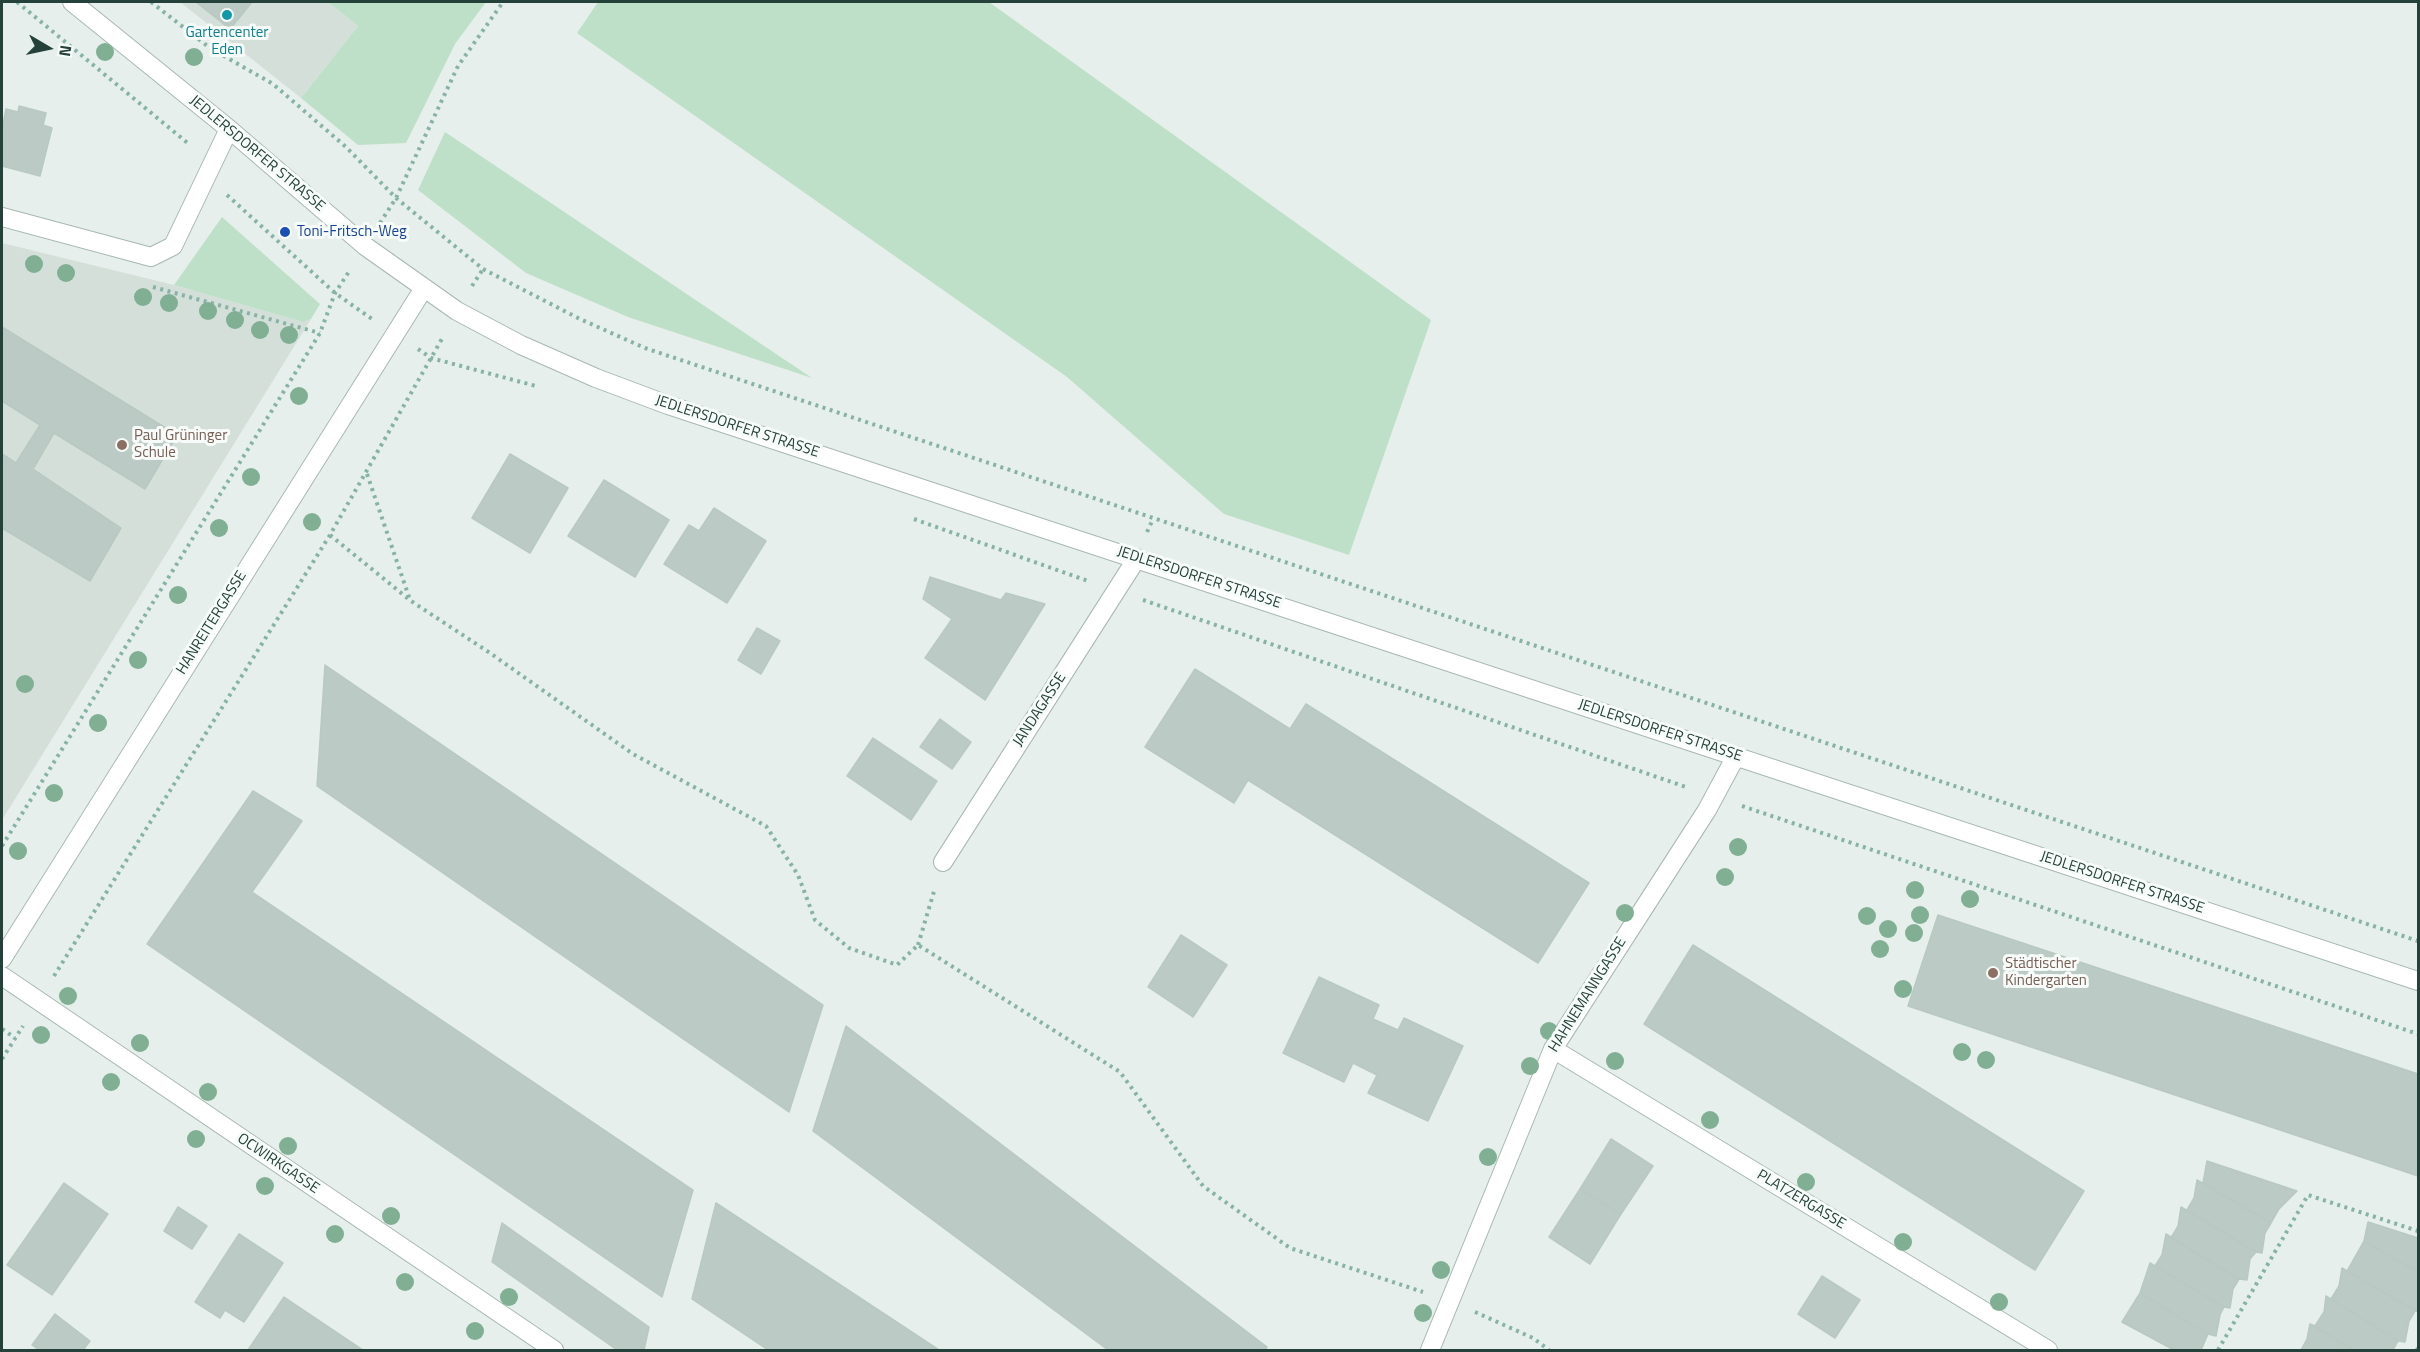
<!DOCTYPE html>
<html>
<head>
<meta charset="utf-8">
<style>
	body { margin:0 }
	#map { position:relative; width:2420px; height:1352px; overflow:hidden; background:#e6efeb; font-family:"Titillium Web",sans-serif }
	canvas { display:block }
	.frame { position:absolute; inset:0; border:3px solid #24423a; pointer-events:none }
	.north { position:absolute; left:18px; top:18px; width:60px; height:60px; -webkit-text-stroke:4px #f7fbf9; paint-order:stroke; rotate:99deg; font-size:16px; font-weight:700; line-height:24px; text-align:center; color:#24423a }
	.north::after { content:''; display:block; margin:auto; width:21px; height:27px; background:#24423a; clip-path:polygon(50% 0,100% 100%,50% 72%,0 100%) }
</style>
</head>
<body>
<div id="map">
<canvas width="2420" height="1352"></canvas>
<div class="frame"></div>
<div class="north">N</div>
</div>
<script>
const ctx = document.querySelector('canvas').getContext('2d');
ctx.lineJoin = 'round';
function fillPath(path, color) {
  ctx.fillStyle = color;
  ctx.fill(path, 'evenodd');
}
function poly(rows) {
  const path = new Path2D();
  for (const r of rows) {
    path.moveTo(r[0], r[1]);
    for (let i = 2; i < r.length; i += 2) path.lineTo(r[i], r[i + 1]);
  }
  return path;
}
function stroke(path, color, width, dash) {
  ctx.strokeStyle = color;
  ctx.lineWidth = width;
  ctx.lineCap = dash ? 'butt' : 'round';
  ctx.setLineDash(dash || []);
  ctx.stroke(path);
}
function label(font, color, halo, rows, align = 'center') {
  ctx.font = font + ' "Titillium Web",sans-serif';
  ctx.lineWidth = 6;
  ctx.setLineDash([]);
  ctx.textBaseline = 'middle';
  ctx.strokeStyle = halo;
  ctx.fillStyle = color;
  for (const [text, x, y, turn = 0] of rows) {
    ctx.save();
    ctx.translate(x, y);
    ctx.rotate((+turn || 0) * Math.PI / 180);
    ctx.textAlign = isNaN(turn) ? turn : align;
    if (halo) ctx.strokeText(text, 0, 0);
    ctx.fillText(text, 0, 0);
    ctx.restore();
  }
}
fillPath(poly([
	[180,2,328,2,358,26,301,98],
	[2,243,174,285,303,322,311,319,2,820]
]), '#d4dfda');
fillPath(poly([
	[328,2,486,2,455,44,406,143,358,145,301,98,358,26],
	[598,2,989,2,1431,320,1349,555,1224,514,1067,377,577,33],
	[445,132,812,378,628,317,526,273,418,190],
	[222,217,320,304,311,319,303,322,174,285]
]), '#bfe0c8');
const building = poly([
	[196,2,252,2,230,29,196,2],
	[19,106,46,113,43,125,52,128,40,176,2,166,2,129,6,109,18,112,19,106],
	[2,327,177,435,145,489,54,433,33,469,121,528,90,581,2,528,2,454,16,463,40,425,2,401,2,327],
	[510,454,568,488,530,553,472,518,510,454],
	[604,480,669,520,635,577,568,536,604,480],
	[714,508,766,541,727,603,664,564,689,525,699,531,714,508],
	[930,577,1001,600,1006,593,1045,604,985,700,925,658,952,619,923,599,930,577],
	[757,628,780,641,761,674,738,660,757,628],
	[325,665,823,1005,789,1112,317,786,325,665],
	[1195,669,1290,729,1306,704,1589,883,1538,963,1248,780,1234,803,1145,747,1195,669],
	[940,719,971,742,952,769,920,747,940,719],
	[873,738,937,781,911,820,847,776,873,738],
	[253,791,302,821,252,892,693,1190,662,1297,147,944,253,791],
	[1938,915,2418,1074,2418,1176,1908,1006,1938,915],
	[1181,935,1227,965,1193,1017,1148,987,1181,935],
	[1693,945,2084,1191,2035,1270,1644,1024,1693,945],
	[1319,977,1379,1005,1373,1019,1398,1030,1404,1018,1463,1046,1428,1121,1368,1093,1377,1075,1353,1063,1344,1082,1283,1053,1319,977],
	[846,1026,1267,1347,1265,1350,1108,1350,813,1131,846,1026],
	[1611,1139,1653,1166,1621,1214,1580,1189,1611,1139],
	[2207,1161,2297,1191,2279,1209,2271,1223,2203,1183,2207,1161],
	[2197,1180,2271,1223,2265,1233,2262,1253,2256,1252,2187,1210,2194,1198,2197,1180],
	[64,1183,108,1214,52,1295,7,1265,64,1183],
	[1580,1189,1621,1214,1590,1264,1549,1237,1580,1189],
	[716,1203,939,1350,768,1350,692,1299,716,1203],
	[178,1207,207,1226,192,1249,164,1231,178,1207],
	[2181,1207,2256,1252,2250,1259,2247,1280,2239,1279,2171,1238,2178,1226,2181,1207],
	[2368,1222,2418,1238,2418,1272,2364,1241,2368,1222],
	[502,1223,649,1327,644,1350,617,1350,492,1262,502,1223],
	[239,1234,283,1263,244,1322,225,1310,220,1318,195,1302,239,1234],
	[2166,1234,2239,1279,2233,1289,2230,1308,2224,1307,2155,1266,2162,1255,2166,1234],
	[2364,1241,2418,1272,2418,1312,2347,1271,2364,1241],
	[2150,1263,2224,1307,2220,1315,2216,1336,2208,1334,2140,1293,2150,1263],
	[2342,1268,2415,1311,2409,1321,2405,1342,2398,1341,2331,1299,2339,1286,2342,1268],
	[1822,1276,1860,1300,1835,1338,1798,1314,1822,1276],
	[2140,1293,2208,1334,2201,1350,2174,1350,2122,1322,2140,1293],
	[2326,1296,2398,1341,2393,1350,2353,1350,2315,1326,2324,1312,2326,1296],
	[284,1297,363,1350,248,1350,284,1297],
	[55,1314,90,1341,83,1350,39,1350,32,1345,55,1314],
	[2310,1324,2315,1326,2353,1350,2301,1350,2307,1339,2310,1324]
]);
fillPath(building, '#bbcac4');
stroke(building, '#b8c9c2', 1.5);
const minor = poly([
	[72,2,229,129,365,246,457,311,521,345,596,378,668,405,2418,981],
	[2,217,151,257,173,246,229,129],
	[943,862,1137,558],
	[2,959,424,288],
	[2,976,554,1350],
	[1553,1049,2048,1350],
	[1430,1350,1553,1049,1707,810,1736,756]
]);
stroke(minor, '#a8b8b2', 20);
stroke(poly([
	[17,2,190,145],
	[151,2,210,48,273,84,346,147,396,198,483,269,580,319,645,348,2418,941],
	[227,195,335,293,372,319],
	[380,223,396,198,458,66,503,2],
	[472,286,483,269],
	[153,287,320,333],
	[418,349,431,358,536,386],
	[367,474,410,600],
	[914,519,1088,581],
	[1147,532,1153,519],
	[330,535,411,601,490,653,633,754,766,826,798,875,815,920,849,948,897,965,918,945,1120,1072,1203,1186,1290,1248,1423,1292],
	[1143,600,1686,787],
	[1742,806,2418,1034],
	[2,846,320,333,335,293,350,270],
	[918,945,935,888],
	[54,976,330,535,443,337],
	[2,1029,15,1038],
	[2,1059,23,1026],
	[1475,1312,1533,1338,1549,1350],
	[2218,1350,2308,1195,2418,1231],
	[2417,1350,2418,1348]
]), '#86b3a5', 4, [3, 4.5]);
stroke(minor, '#fff', 18);
ctx.fillStyle = '#80af93';
for (const [x, y] of [
	[105,52],
	[194,57],
	[34,264],
	[66,273],
	[143,297],
	[169,303],
	[208,311],
	[235,320],
	[260,330],
	[289,335],
	[299,396],
	[251,477],
	[312,522],
	[219,528],
	[178,595],
	[138,660],
	[25,684],
	[98,723],
	[54,793],
	[1738,847],
	[18,851],
	[1725,877],
	[1915,890],
	[1970,899],
	[1625,913],
	[1920,915],
	[1867,916],
	[1888,929],
	[1914,933],
	[1880,949],
	[1903,989],
	[68,996],
	[1549,1031],
	[41,1035],
	[140,1043],
	[1962,1052],
	[1986,1060],
	[1615,1061],
	[1530,1066],
	[111,1082],
	[208,1092],
	[1710,1120],
	[196,1139],
	[288,1146],
	[1488,1157],
	[1806,1182],
	[265,1186],
	[391,1216],
	[335,1234],
	[1903,1242],
	[1441,1270],
	[405,1282],
	[509,1297],
	[1999,1302],
	[1423,1313],
	[475,1331]
]) {
  ctx.beginPath();
  ctx.arc(x, y, 9, 0, 2 * Math.PI);
  ctx.fill();
}
for (const [x, y, r, color] of [
	[227,15,6,"#0f9aa8"],
	[285,232,6,"#1a4fb4"],
	[122,445,6,"#8d6e63"],
	[1993,973,6,"#8d6e63"]
]) {
  const dot = new Path2D();
  dot.arc(x, y, r, 0, 2 * Math.PI);
  ctx.fillStyle = color;
  ctx.fill(dot);
  stroke(dot, '#f7fbf9', 2);
}
label('15px', '#0d838f', '#f7fbf9', [
	["Gartencenter",227,33],
	["Eden",227,50]
]);
label('15px', '#24423a', '#f7fbf9', [
	["JEDLERSDORFER STRASSE",257,154,40],
	["JEDLERSDORFER STRASSE",737,427,18],
	["JEDLERSDORFER STRASSE",1199,578,18],
	["HANREITERGASSE",212,623,-58],
	["JANDAGASSE",1040,710,-57],
	["JEDLERSDORFER STRASSE",1660,731,18],
	["JEDLERSDORFER STRASSE",2122,883,18],
	["HAHNEMANNGASSE",1588,995,-58],
	["OCWIRKGASSE",278,1164,34],
	["PLATZERGASSE",1801,1200,31]
]);
label('15px', '#164399', '#f7fbf9', [
	["Toni-Fritsch-Weg",297,232]
], 'left');
label('15px', '#785e54', '#f7fbf9', [
	["Paul Grüninger",134,436],
	["Schule",134,453],
	["Städtischer",2005,964],
	["Kindergarten",2005,981]
], 'left');
</script>
</body>
</html>
